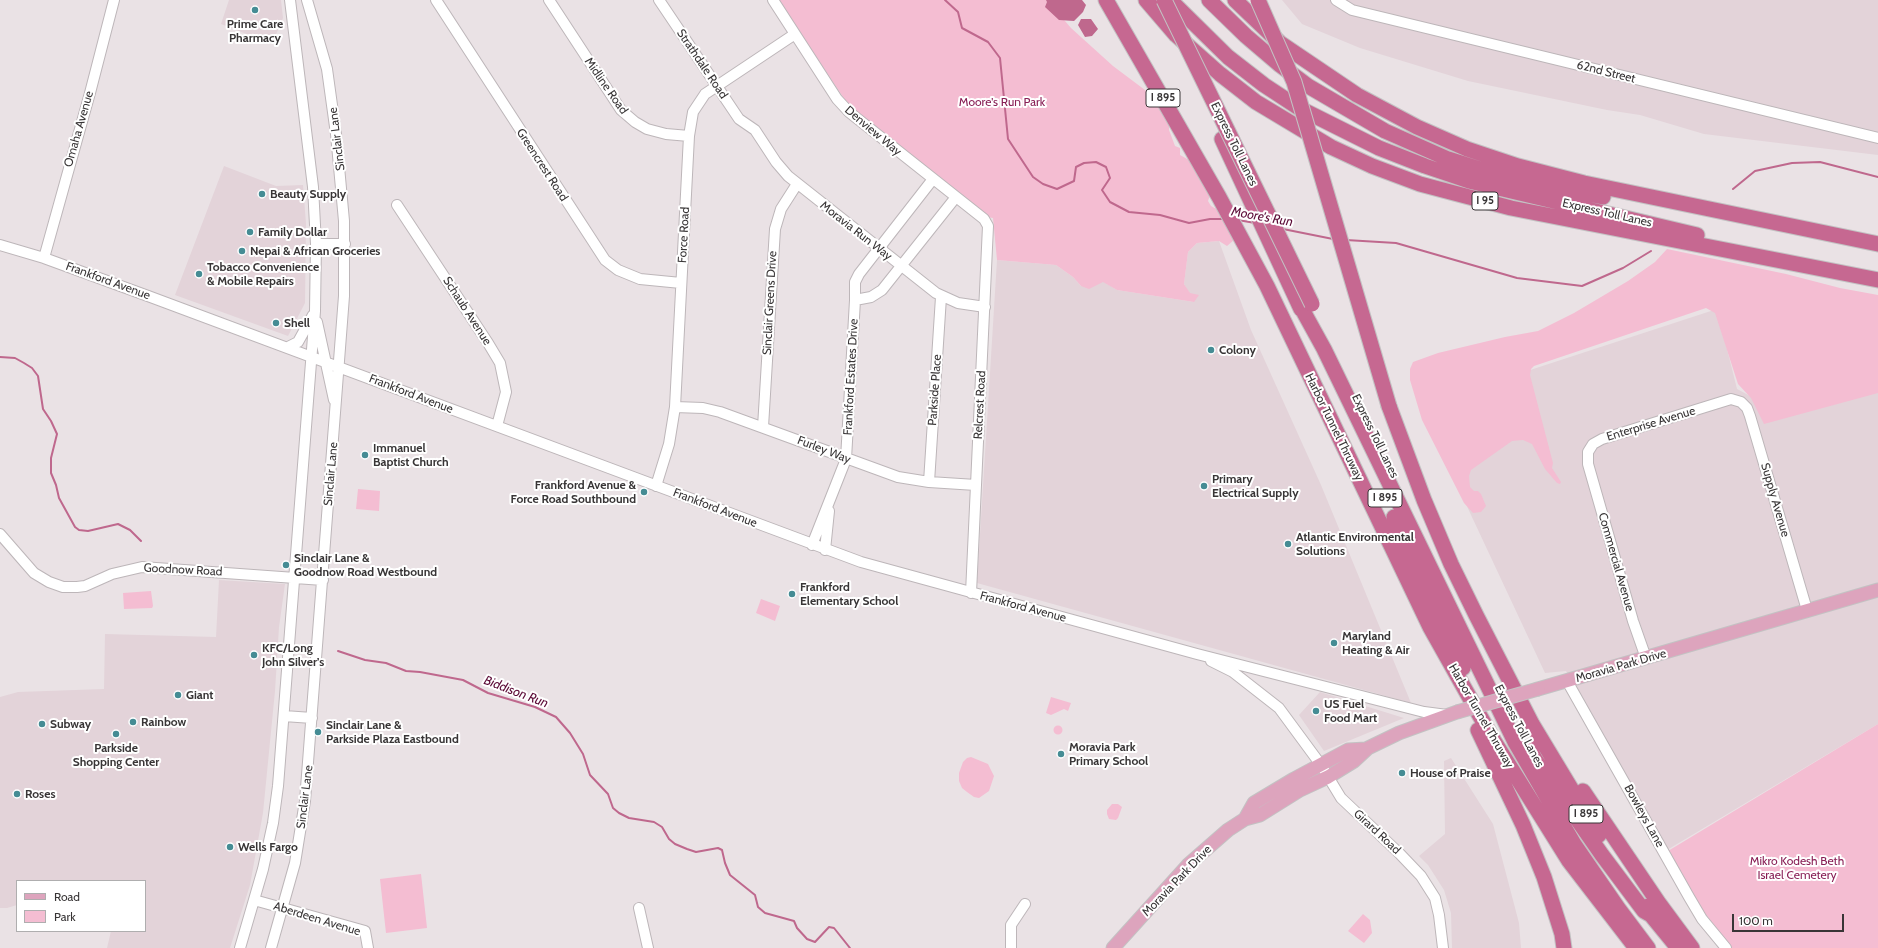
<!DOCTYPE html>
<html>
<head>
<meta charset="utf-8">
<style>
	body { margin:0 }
	#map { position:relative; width:1878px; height:948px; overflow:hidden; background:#eae2e5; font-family:Cabin,sans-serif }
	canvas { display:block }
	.legend { position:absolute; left:16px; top:880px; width:130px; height:52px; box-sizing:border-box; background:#fff; border:1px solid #afaeaf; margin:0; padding:5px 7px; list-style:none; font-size:12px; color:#383536 }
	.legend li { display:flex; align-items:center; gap:8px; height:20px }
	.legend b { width:20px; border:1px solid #afaeaf }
	.scale { position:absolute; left:1732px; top:914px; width:112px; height:18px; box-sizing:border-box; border:2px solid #383536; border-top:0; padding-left:5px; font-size:12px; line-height:14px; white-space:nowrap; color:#383536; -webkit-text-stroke:3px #fff; paint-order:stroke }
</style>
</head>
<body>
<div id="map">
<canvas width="1878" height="948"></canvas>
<ul class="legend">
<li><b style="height:5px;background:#dda4bd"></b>Road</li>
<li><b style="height:11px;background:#f4bdd2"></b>Park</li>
</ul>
<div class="scale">100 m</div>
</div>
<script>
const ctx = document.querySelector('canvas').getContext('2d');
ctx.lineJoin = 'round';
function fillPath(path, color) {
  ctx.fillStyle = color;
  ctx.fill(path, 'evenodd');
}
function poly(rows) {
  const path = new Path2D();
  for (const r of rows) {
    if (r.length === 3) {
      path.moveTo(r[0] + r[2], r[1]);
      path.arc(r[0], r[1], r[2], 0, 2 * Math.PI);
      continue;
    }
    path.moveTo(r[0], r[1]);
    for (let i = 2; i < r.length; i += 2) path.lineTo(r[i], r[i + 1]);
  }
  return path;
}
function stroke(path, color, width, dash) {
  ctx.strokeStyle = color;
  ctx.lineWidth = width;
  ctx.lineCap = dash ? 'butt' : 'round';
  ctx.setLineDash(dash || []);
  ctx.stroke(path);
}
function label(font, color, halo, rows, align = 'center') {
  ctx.font = font + ' Cabin,sans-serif';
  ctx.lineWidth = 4;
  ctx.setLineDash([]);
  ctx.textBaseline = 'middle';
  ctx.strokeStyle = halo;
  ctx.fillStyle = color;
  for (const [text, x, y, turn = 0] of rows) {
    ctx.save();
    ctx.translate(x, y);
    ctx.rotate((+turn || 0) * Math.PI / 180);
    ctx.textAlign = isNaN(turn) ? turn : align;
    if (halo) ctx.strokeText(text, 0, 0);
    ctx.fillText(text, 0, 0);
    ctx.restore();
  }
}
fillPath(poly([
	[229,0,281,0,283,18,272,44,221,24],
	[1282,0,1878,0,1878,155,1704,134,1640,115,1607,110,1468,81,1360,48,1302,24],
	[224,166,276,186,303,185,306,224,305,303,288,336,175,295],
	[1219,241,1251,330,1321,485,1411,703,977,583,997,260,1056,265,1073,277,1081,286,1103,281,1117,290,1194,302,1184,284,1188,252,1197,243],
	[1717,309,1737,389,1752,397,1878,392,1878,724,1667,850,1566,671,1545,673,1420,406],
	[219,580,285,584,279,627,275,691,263,813,250,885,230,948,107,948,111,931,145,931,145,881,17,881,17,905,7,908,0,908,0,697,18,692,104,689,105,634,216,637],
	[1320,692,1404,718,1324,751,1299,715],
	[1451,758,1493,824,1519,923,1521,948,1452,948,1451,913,1444,890,1428,865,1419,856,1445,834,1444,761]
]), '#e3d3d9');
fillPath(poly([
	[778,0,1047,0,1071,28,1113,66,1169,108,1169,130,1175,146,1180,148,1180,155,1189,160,1210,195,1208,201,1211,206,1218,210,1234,240,1227,246,1219,241,1197,243,1188,252,1184,284,1190,293,1199,295,1194,302,1117,290,1103,282,1089,289,1081,286,1073,277,1056,265,997,260,993,218,987,217,857,113,847,103],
	[1667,249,1786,274,1840,288,1878,295,1878,393,1764,424,1751,398,1738,384,1715,313,1706,308,1534,366,1531,369,1530,375,1553,463,1552,468,1561,482,1560,484,1557,483,1545,469,1532,444,1523,440,1512,441,1471,470,1469,476,1470,487,1474,491,1478,491,1481,494,1486,506,1481,512,1473,513,1464,503,1422,420,1410,380,1410,369,1413,362,1438,353,1505,337,1538,331,1574,313,1628,281,1655,262],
	[358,489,380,491,379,511,356,509],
	[151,591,153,606,152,608,124,609,123,593],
	[761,599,780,606,775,621,756,613],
	[1051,697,1071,703,1068,711,1064,709,1051,715,1046,713],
	[1878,724,1878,948,1732,948,1700,907,1668,851],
	[1058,730,4.5],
	[971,757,988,764,994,776,989,791,979,798,974,797,967,792,962,788,959,781,959,773,963,762,967,758],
	[1112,804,1118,804,1122,807,1118,818,1116,820,1109,819,1107,814,1107,810],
	[421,874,427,928,386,933,380,879],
	[1363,914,1370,920,1372,933,1364,943,1348,931]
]), '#f4bdd2');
fillPath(poly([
	[1046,0,1082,0,1086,5,1083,12,1074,21,1059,20,1045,7,1047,2],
	[1081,19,1091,19,1098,29,1092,36,1085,37,1078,25]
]), '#bf688d');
stroke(poly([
	[945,0,958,12,962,28,988,42,1000,58,1008,139,1033,177,1043,184,1057,189,1074,181,1076,167,1084,163,1096,162,1106,167,1110,178,1102,190,1110,202,1129,212,1160,215,1189,223,1210,219,1223,219],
	[1733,189,1755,171,1792,163,1820,162,1878,177],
	[1238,220,1255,223],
	[1283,229,1333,239],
	[1346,240,1396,243,1517,278,1582,286,1623,268,1651,251],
	[0,357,15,358,24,363,32,368,38,376,43,409,51,421,57,434,51,458,51,473,56,485,59,498,75,527,79,530,88,531,118,524,130,530,141,541],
	[338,651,365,660,386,663,406,671,420,672,463,680,488,693,535,707,556,717,570,733,583,754,590,775,608,794,613,808,619,813,629,818,654,822,662,827,669,839,675,844,687,849,696,852,718,848,722,850,725,863,730,875,755,895,758,907,765,913,794,921,797,928,807,939,815,942,829,927,834,928,850,948]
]), '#bf688d', 2);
const minor = poly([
	[436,0,605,260,618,270,640,279,681,283],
	[549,0,621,110,635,122,647,129,666,134,689,136],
	[659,0,739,119,755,130,776,162,788,176,936,293,958,303,985,307],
	[773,0,837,99,849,112,984,219,988,226,971,593],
	[1336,0,1352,10,1878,138],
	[397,205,488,343,500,363,506,392,497,426],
	[316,244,345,244],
	[0,245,44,258,148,296,861,562,1197,654,1424,712,1447,715],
	[44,258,90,93,114,0],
	[855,300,871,297,882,290,956,197],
	[317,322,334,400],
	[288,347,298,342,313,315],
	[675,407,703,408,720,412,898,477,929,482,976,485],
	[763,427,775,229,781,209,797,184],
	[929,482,941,297],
	[656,486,669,444,675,407,689,136,693,112,705,94,795,34],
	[0,534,34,573,49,582,63,587,77,587,85,586,112,574,142,567,323,580],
	[812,545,846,459,855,300,855,282,859,274,933,179],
	[825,550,829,511],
	[1646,658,1633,621,1588,464,1588,452,1593,444,1602,439,1731,399,1741,402,1747,408,1750,416,1807,610],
	[1211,661,1233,672,1279,708,1321,765,1341,798,1400,854,1421,876,1435,898,1439,915,1443,948],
	[1567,681,1689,897,1702,919,1726,948],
	[284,716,312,718],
	[254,900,365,931,368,948],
	[639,908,648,948],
	[240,948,263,869,273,823,278,786,315,311,316,244,313,187,290,0],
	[271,948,295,863,305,801,344,296,344,221,336,134,327,69,307,0],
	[1011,948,1011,925,1025,904]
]);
const major = poly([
	[1538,689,1878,590],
	[1245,819,1254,803,1294,779,1348,750,1366,749],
	[1113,948,1188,865,1228,830,1245,819,1260,815,1300,790,1328,777,1354,761,1368,748,1399,733,1457,712]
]);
const highway = poly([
	[1106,0,1219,197,1267,286,1430,627,1494,741,1569,861,1636,948],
	[1146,0,1176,35,1220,74,1256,102,1331,147,1372,166,1420,184,1511,208,1878,280],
	[1170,0,1228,57,1264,85,1299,108,1379,148,1425,166,1469,181,1697,235],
	[1209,0,1246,36,1280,65,1308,86,1385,131,1448,159,1489,172,1541,185,1603,197],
	[1235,0,1280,43,1357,95,1417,127,1467,149,1518,166,1584,183,1878,244],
	[1222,139,1301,309],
	[1297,300,1324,349,1515,742,1574,844,1618,908,1648,948],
	[1389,406,1424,500,1451,564,1476,615,1532,724,1599,835],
	[1394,517,1463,668],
	[1478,730,1523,825,1544,877,1562,934,1564,948],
	[1529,747,1535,759,1602,855,1644,911,1651,915],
	[1583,791,1658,902,1692,948],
	[1648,906,1651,915,1678,948]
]);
stroke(minor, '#bdb6b9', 12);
stroke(major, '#c3c2c3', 15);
stroke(highway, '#c3c2c3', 17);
stroke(minor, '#fff', 10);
stroke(major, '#dda4bd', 13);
stroke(highway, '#c66891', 15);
const majorBridge = poly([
	[1457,712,1538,689]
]);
const highwayBridge = poly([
	[1164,0,1312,304],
	[1258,0,1294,82,1389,406]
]);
stroke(majorBridge, '#c3c2c3', 15, []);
stroke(highwayBridge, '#c3c2c3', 17, []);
stroke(majorBridge, '#dda4bd', 13);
stroke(highwayBridge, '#c66891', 15);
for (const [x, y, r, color] of [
	[255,10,4,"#458c94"],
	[262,194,4,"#458c94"],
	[250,232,4,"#458c94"],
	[242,251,4,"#458c94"],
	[199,274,4,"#458c94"],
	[276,323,4,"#458c94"],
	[1211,350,4,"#458c94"],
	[365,455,4,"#458c94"],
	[1204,486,4,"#458c94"],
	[644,492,4,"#458c94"],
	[1288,544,4,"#458c94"],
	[286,565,4,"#458c94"],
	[792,594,4,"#458c94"],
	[1334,643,4,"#458c94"],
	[254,655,4,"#458c94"],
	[178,695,4,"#458c94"],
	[1316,711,4,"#458c94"],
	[133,722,4,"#458c94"],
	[42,724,4,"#458c94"],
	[318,732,4,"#458c94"],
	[116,734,4,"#458c94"],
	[1061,754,4,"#458c94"],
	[1402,773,4,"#458c94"],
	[17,794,4,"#458c94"],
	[230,847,4,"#458c94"]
]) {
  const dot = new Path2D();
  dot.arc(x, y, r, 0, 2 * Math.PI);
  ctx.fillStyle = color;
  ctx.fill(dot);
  stroke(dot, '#fff', 1.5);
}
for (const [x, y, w] of [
	[1163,98,34],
	[1485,201,26],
	[1385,498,34],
	[1586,814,34]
]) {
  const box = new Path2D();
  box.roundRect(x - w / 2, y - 9, w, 18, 3);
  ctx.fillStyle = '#fff';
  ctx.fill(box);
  stroke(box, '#383536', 1);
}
label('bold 11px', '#383536', null, [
	["I 895",1163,98],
	["I 95",1485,201],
	["I 895",1385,498],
	["I 895",1586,814]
]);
label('bold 12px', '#383536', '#fff', [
	["Prime Care",255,24,"center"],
	["Pharmacy",255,38,"center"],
	["Beauty Supply",270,194],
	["Family Dollar",258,232],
	["Nepai & African Groceries",250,251],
	["Tobacco Convenience",207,267],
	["& Mobile Repairs",207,281],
	["Shell",284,323],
	["Colony",1219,350],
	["Immanuel",373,448],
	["Baptist Church",373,462],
	["Primary",1212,479],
	["Electrical Supply",1212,493],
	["Frankford Avenue &",636,485,"right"],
	["Force Road Southbound",636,499,"right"],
	["Atlantic Environmental",1296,537],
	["Solutions",1296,551],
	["Sinclair Lane &",294,558],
	["Goodnow Road Westbound",294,572],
	["Frankford",800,587],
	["Elementary School",800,601],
	["Maryland",1342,636],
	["Heating & Air",1342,650],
	["KFC/Long",262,648],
	["John Silver’s",262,662],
	["Giant",186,695],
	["US Fuel",1324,704],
	["Food Mart",1324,718],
	["Rainbow",141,722],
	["Subway",50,724],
	["Sinclair Lane &",326,725],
	["Parkside Plaza Eastbound",326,739],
	["Moravia Park",1069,747],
	["Primary School",1069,761],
	["Parkside",116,748,"center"],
	["Shopping Center",116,762,"center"],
	["House of Praise",1410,773],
	["Roses",25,794],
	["Wells Fargo",238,847]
], 'left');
label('12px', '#383536', '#fff', [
	["Strathdale Road",702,64,56],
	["62nd Street",1606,72,14],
	["Midline Road",606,86,55],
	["Omaha Avenue",79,129,-74],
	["Denview Way",873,131,40],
	["Sinclair Lane",337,139,-97],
	["Express Toll Lanes",1234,144,64],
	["Greencrest Road",542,165,57],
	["Express Toll Lanes",1607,213,13],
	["Moravia Run Way",856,231,38],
	["Force Road",684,235,-87],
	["Frankford Avenue",108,281,20],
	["Sinclair Greens Drive",770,303,-87],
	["Schaub Avenue",467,311,57],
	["Frankford Estates Drive",851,377,-87],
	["Parkside Place",935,390,-86],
	["Frankford Avenue",411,394,21],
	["Relcrest Road",980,405,-87],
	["Enterprise Avenue",1651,424,-17],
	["Harbor Tunnel Thruway",1334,427,64],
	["Express Toll Lanes",1375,436,64],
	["Furley Way",824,450,21],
	["Sinclair Lane",331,474,-85],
	["Supply Avenue",1775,500,74],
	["Frankford Avenue",715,508,21],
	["Commercial Avenue",1616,562,74],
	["Goodnow Road",183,570,3],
	["Frankford Avenue",1023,607,15],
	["Moravia Park Drive",1621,666,-16],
	["Harbor Tunnel Thruway",1481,716,60],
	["Express Toll Lanes",1519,726,62],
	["Sinclair Lane",305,797,-83],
	["Bowleys Lane",1644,816,61],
	["Girard Road",1377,832,43],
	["Moravia Park Drive",1177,881,-46],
	["Aberdeen Avenue",317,919,17]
]);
label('12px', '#881f55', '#fff', [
	["Moore's Run Park",1002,102],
	["Mikro Kodesh Beth",1797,861],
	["Israel Cemetery",1797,875]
]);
label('italic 13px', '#5b0a36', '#fff', [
	["Moore's Run",1262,217,10],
	["Biddison Run",516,692,21]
]);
</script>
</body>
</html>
